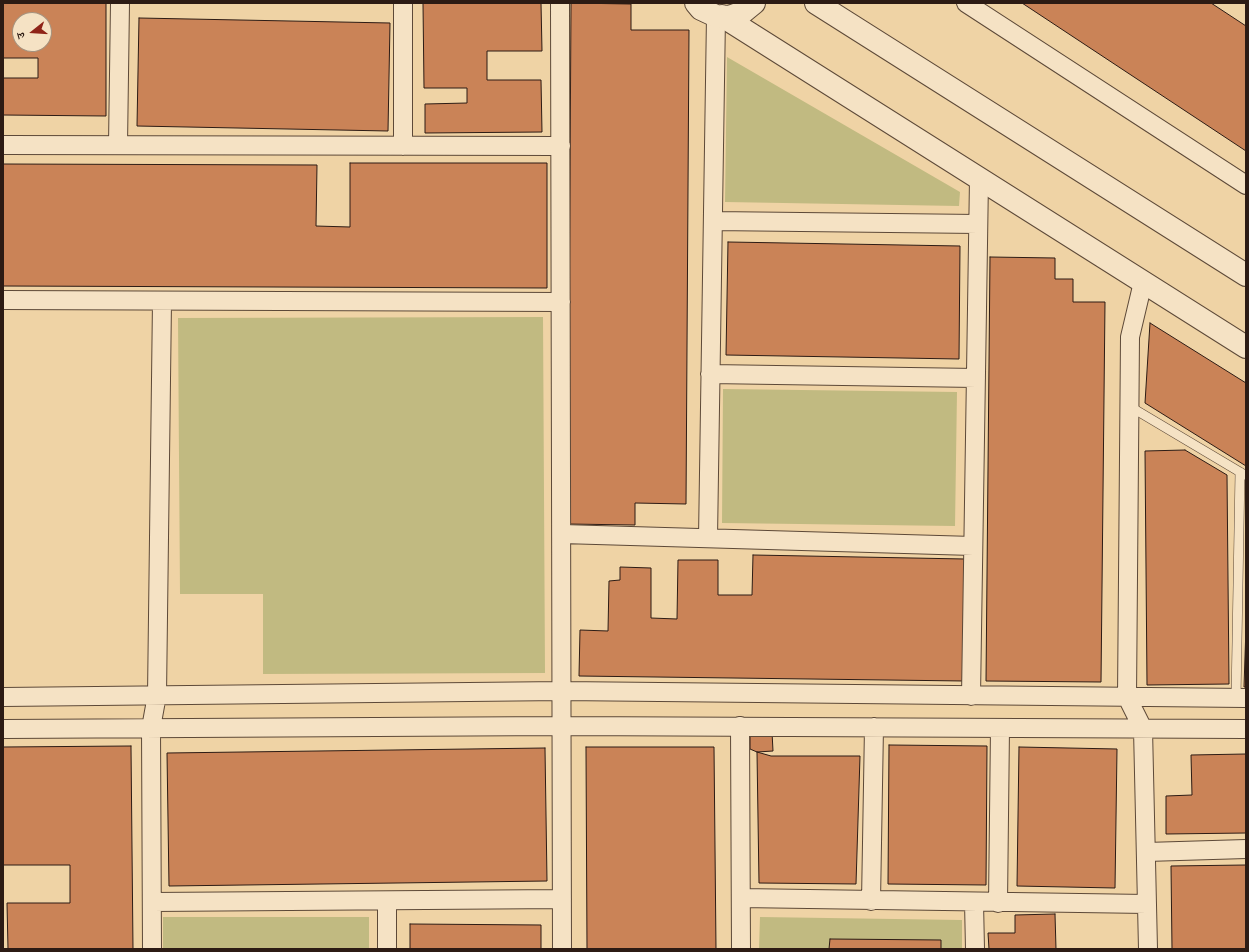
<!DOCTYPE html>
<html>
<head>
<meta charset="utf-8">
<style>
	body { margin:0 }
	#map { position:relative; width:1249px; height:952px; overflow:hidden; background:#efd3a5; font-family:"IM FELL Great Primer","Noto Serif Devanagari",serif }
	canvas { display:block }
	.frame { position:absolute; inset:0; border:4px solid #2c1b14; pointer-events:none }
	.north { position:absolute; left:12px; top:12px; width:40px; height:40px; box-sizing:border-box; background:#f5e2c4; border:1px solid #a5927e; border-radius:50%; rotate:253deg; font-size:11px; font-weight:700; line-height:16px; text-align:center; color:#2c1b14 }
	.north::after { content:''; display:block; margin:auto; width:14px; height:18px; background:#8f2418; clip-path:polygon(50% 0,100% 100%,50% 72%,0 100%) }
</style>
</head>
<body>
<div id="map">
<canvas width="1249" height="952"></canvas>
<div class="frame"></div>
<div class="north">उ</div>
</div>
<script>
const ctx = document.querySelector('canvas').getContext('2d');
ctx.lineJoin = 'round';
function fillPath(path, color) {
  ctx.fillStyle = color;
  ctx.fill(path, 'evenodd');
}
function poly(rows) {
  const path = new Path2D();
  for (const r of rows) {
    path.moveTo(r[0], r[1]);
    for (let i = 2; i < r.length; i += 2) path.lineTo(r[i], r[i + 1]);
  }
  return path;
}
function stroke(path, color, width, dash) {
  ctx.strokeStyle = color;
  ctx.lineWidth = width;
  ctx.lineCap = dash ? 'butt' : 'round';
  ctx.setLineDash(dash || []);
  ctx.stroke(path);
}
fillPath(poly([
	[727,57,960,192,959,206,725,202],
	[543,317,545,673,263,674,263,594,180,594,178,318],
	[723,389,957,392,955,526,722,523],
	[163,917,369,917,369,949,163,949],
	[760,917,962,920,962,949,759,949]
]), '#c1ba81');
const building = poly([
	[3,3,106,3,106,116,3,115,3,78,38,78,38,58,3,58,3,3],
	[20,20,44,20,44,44,20,44,20,20],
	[423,3,541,3,542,51,487,51,487,80,541,80,542,132,425,133,425,104,467,103,467,88,424,88,423,3],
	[571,3,631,4,631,30,689,30,686,504,635,503,635,525,568,524,571,3],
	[1022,3,1211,3,1246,26,1246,151,1022,3],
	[139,18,390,23,388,131,137,126,139,18],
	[350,163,547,163,547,288,3,286,3,164,317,165,316,226,350,227,350,163],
	[728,242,960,246,959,359,726,355,728,242],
	[990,257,1055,258,1055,279,1073,279,1073,302,1105,302,1101,682,986,681,990,257],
	[1150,323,1246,383,1246,466,1145,403,1150,323],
	[1185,450,1227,475,1229,684,1147,685,1145,451,1185,450],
	[753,555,965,559,964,681,579,676,580,630,608,631,609,581,620,580,620,567,651,568,651,618,677,619,678,560,718,560,718,595,752,595,753,555],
	[1246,627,1246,687,1244,687,1246,627],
	[750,731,772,732,773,751,757,752,750,749,750,731],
	[889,745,987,746,986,885,888,884,889,745],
	[131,746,133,949,8,949,7,903,70,903,70,865,3,865,3,747,131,746],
	[586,747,714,747,716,949,587,949,586,747],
	[1019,747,1117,749,1115,888,1017,886,1019,747],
	[545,748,547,881,169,886,167,753,545,748],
	[757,752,771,756,860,756,856,884,759,883,757,752],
	[1246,754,1246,833,1166,834,1166,796,1192,795,1191,755,1246,754],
	[1246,865,1246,949,1172,949,1171,866,1246,865],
	[1055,914,1056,949,989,949,988,933,1015,933,1015,915,1055,914],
	[410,924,541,925,541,949,410,949,410,924],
	[830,939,941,940,941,949,829,949,830,939]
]);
fillPath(building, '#ca8357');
stroke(building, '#2c1b14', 1);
const service = poly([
	[1129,406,1245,475],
	[1236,698,1240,472]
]);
const minor = poly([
	[560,3,562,949],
	[966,3,1246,185],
	[3,145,561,146],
	[118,145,120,3],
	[403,146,403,3],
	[713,221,978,224],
	[1143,282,1130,337,1127,697,1143,729,1148,949],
	[3,300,561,302],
	[710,374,976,378],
	[562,534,973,546],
	[708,538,716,16],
	[971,696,979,179],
	[3,697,562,691,1246,698],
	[740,726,741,949],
	[3,729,562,726,1246,729],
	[1146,852,1246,849],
	[741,898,1147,904],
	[387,901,387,949],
	[871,901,874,727],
	[152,902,562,899],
	[974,902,975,949],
	[998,903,1000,728],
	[152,949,151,728,157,695,162,301]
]);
const tertiary = poly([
	[696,3,701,9,716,16,729,17,743,12,754,3],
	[816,3,1246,275],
	[722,16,1246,347]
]);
stroke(service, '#5d4938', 10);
stroke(minor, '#5d4938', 20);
stroke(tertiary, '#5d4938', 24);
stroke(service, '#f5e2c4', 9);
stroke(minor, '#f5e2c4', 18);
stroke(tertiary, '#f5e2c4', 22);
</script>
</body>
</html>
